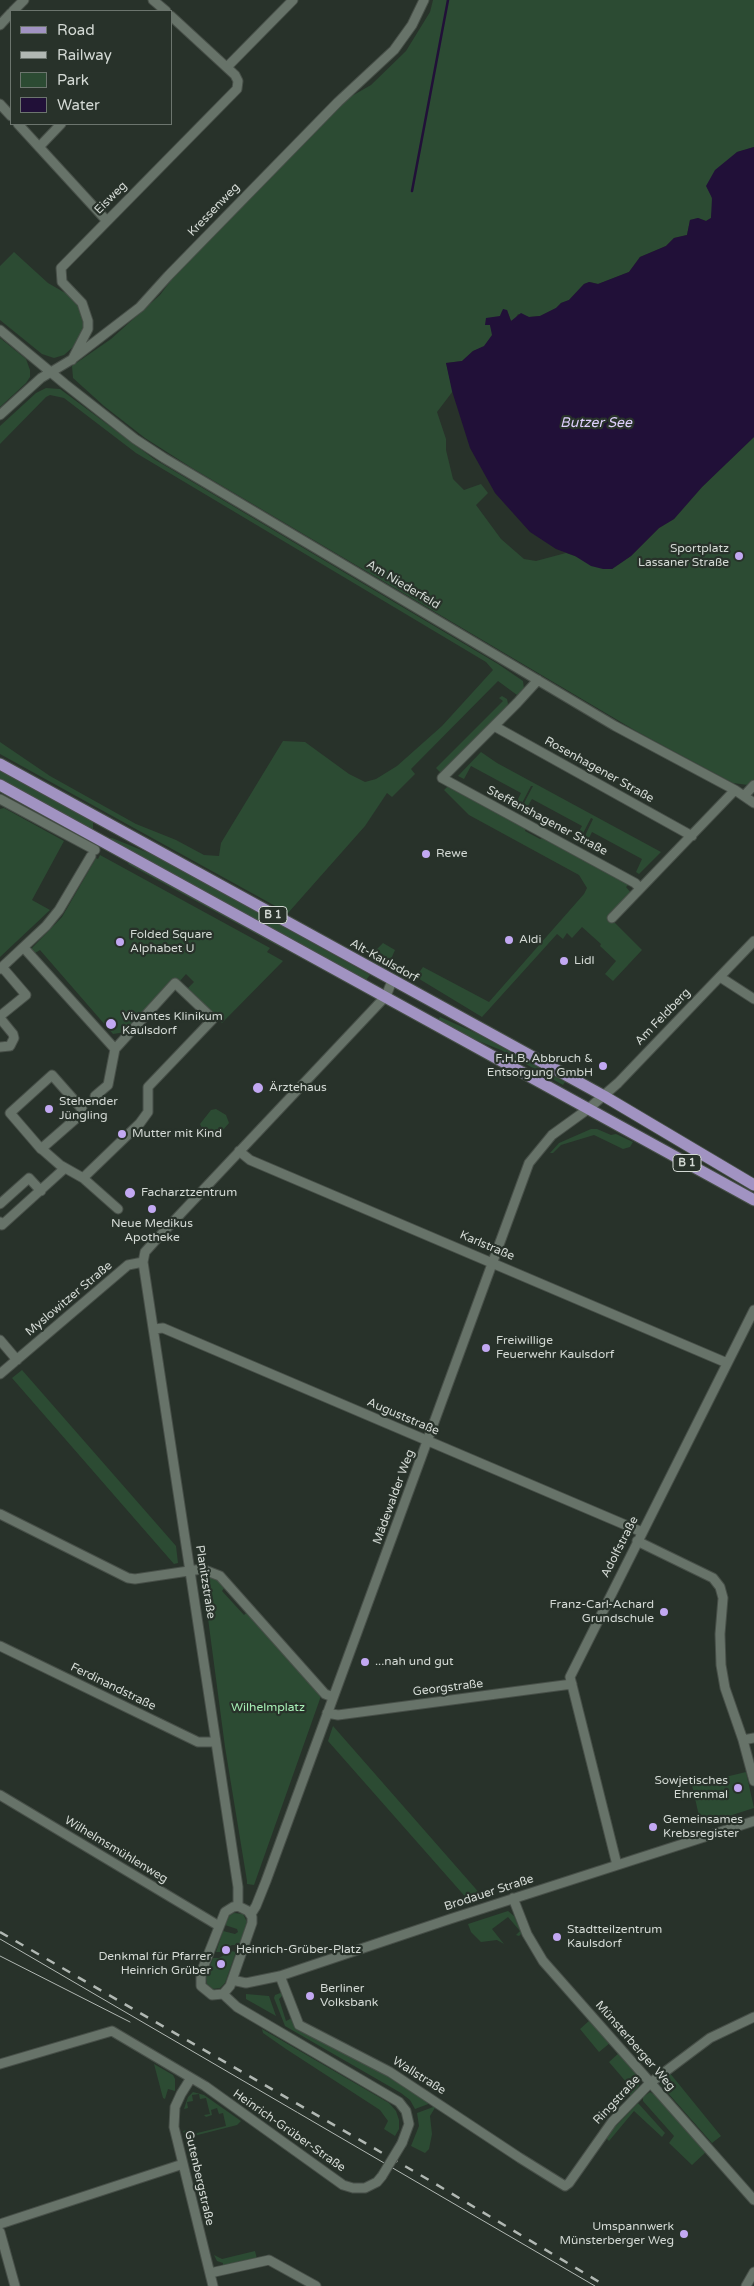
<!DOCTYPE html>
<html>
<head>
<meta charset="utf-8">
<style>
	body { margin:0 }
	#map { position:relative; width:754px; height:2286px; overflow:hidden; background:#28322a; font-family:"Varela Round",sans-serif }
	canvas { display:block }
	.legend { position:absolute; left:10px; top:10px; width:162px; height:115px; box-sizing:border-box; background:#28322a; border:1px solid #6c756e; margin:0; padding:6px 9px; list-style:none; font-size:15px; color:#d3d9d4 }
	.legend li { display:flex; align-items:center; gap:10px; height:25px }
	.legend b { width:25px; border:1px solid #6c756e }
</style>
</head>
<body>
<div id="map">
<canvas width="754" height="2286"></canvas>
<ul class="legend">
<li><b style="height:6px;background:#a193c2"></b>Road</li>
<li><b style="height:6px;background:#b1b8b3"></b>Railway</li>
<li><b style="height:14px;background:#2c4b33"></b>Park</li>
<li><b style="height:14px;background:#211038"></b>Water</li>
</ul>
</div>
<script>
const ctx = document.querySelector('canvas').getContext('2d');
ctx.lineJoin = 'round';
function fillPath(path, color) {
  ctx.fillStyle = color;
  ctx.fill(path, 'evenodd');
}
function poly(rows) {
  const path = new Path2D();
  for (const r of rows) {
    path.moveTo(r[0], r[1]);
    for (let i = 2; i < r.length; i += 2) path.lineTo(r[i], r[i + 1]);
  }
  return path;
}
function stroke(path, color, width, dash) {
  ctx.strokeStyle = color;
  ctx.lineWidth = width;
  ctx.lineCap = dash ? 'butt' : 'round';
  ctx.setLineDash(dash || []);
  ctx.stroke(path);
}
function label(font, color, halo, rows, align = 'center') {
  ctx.font = font + ' "Varela Round",sans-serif';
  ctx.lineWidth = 4.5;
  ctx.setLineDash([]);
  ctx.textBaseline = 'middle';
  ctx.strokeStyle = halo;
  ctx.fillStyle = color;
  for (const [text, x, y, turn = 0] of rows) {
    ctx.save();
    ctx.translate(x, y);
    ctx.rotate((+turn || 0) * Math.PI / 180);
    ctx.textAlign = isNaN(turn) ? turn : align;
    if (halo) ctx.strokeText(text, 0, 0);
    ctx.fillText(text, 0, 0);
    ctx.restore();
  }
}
fillPath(poly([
	[433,0,754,0,754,147,737,152,711,193,713,206,711,218,706,221,698,218,690,220,687,235,674,238,666,246,640,257,629,272,598,284,590,282,584,284,569,300,561,303,556,308,540,316,529,317,518,314,515,319,511,321,507,310,502,311,500,316,490,325,493,335,484,347,473,351,462,361,446,363,453,391,437,412,446,439,446,450,453,479,464,490,481,484,488,493,476,505,501,539,524,559,536,561,566,553,612,569,631,556,659,528,674,519,702,487,754,437,754,779,748,785,733,783,636,731,192,468,145,438,104,406,73,378,72,366,111,339,160,295,181,267,350,97,371,85,406,51,430,12],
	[14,252,48,283,67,294,79,306,84,315,84,325,81,334,73,347,64,355,54,358,42,354,0,320,0,266],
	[0,338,26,359,30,370,30,377,26,383,0,407],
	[46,388,60,389,154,459,498,664,523,681,524,689,517,695,498,681,411,769,415,774,392,797,387,793,365,826,288,913,0,754,0,742,50,776,136,824,176,840,204,855,219,856,221,843,283,741,305,742,349,774,365,782,376,779,397,766,442,726,493,670,486,662,136,453,64,398,50,395,46,397,0,444,0,426,36,393],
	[502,696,507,699,508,704,506,707,441,773,436,768,503,701,499,698],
	[481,752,497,763,661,852,639,874,636,872,642,859,592,832,587,842,583,840,593,819,591,818,579,841,575,839,582,826,532,799,526,809,522,807,533,786,531,786,521,805,516,803,521,793,471,766,464,779,458,776],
	[0,771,93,822,93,830,0,779],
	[449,785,526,827,525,831,540,839,544,837,629,884,626,887,632,894,613,921,642,950,613,981,605,974,616,961,600,946,601,944,582,927,572,938,567,933,563,939,557,934,482,1017,416,977,423,967,489,1002,584,894,587,888,579,875,469,815,444,790],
	[4,808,64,841,32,900,50,910,0,957,0,809],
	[112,838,156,856,370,975,366,980,108,839],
	[100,855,270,948,267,952,283,961,222,1023,187,989,194,982,186,974,179,982,176,979,126,1032,113,1034,40,950,35,953,31,949,62,917,96,858,98,859],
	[130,861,281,944,282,948,128,864],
	[383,943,395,950,391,959,382,961,370,956],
	[440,1017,476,1033,565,1082,563,1085,501,1050,471,1038,438,1020],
	[216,1109,226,1115,229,1123,216,1138,205,1134,200,1124,211,1110],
	[591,1129,597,1129,611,1135,616,1134,633,1142,630,1147,623,1149,594,1135,561,1145,553,1153,550,1153,559,1143],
	[22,1370,176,1546,178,1563,174,1564,12,1378],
	[202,1573,216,1577,225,1587,222,1591,244,1615,247,1612,321,1696,254,1885,247,1884,247,1881,225,1747],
	[333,1726,482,1896,469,1901,328,1741],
	[746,1772,754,1808,701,1825,692,1785],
	[508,1911,514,1916,522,1933,519,1936,516,1935,520,1931,508,1917,492,1929,504,1944,497,1940,481,1942,471,1932,468,1924],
	[234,1913,243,1914,247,1922,239,1945,232,1945,220,1952,216,1952,223,1931,235,1934,238,1932,237,1929,225,1925,229,1916],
	[231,1951,236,1952,225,1983,220,1988,213,1989,207,1984,206,1977,213,1958,219,1958],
	[283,1992,284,1994,279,1999,286,2021,292,2018,431,2103,415,2109,410,2100,401,2093,285,2026,274,1998,275,1995],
	[246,1994,269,1996,276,2016,246,1999],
	[590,2020,610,2043,599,2052,580,2029],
	[262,2029,389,2103,396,2111,399,2120,399,2129,395,2136,384,2129,388,2121,380,2110,286,2049,263,2033],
	[619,2053,640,2078,639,2086,631,2096,629,2094,633,2090,609,2062],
	[154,2064,173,2075,175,2079,175,2091,168,2089,165,2099,163,2098],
	[669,2072,721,2136,712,2143,660,2084,663,2078],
	[193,2092,204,2095,241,2121,237,2125,186,2138,183,2131,187,2130,189,2135,226,2126,223,2113,219,2114,217,2108,211,2110,212,2115,206,2117,204,2115,210,2114,206,2098,200,2099,199,2094,192,2095,193,2101,187,2102,188,2108,184,2109,188,2097],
	[650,2092,655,2095,706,2152,692,2165,669,2143,674,2136,643,2101,643,2097],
	[638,2103,665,2133,662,2137,634,2111,609,2141,605,2137],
	[436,2106,430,2116,432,2134,429,2149,425,2153,411,2146,419,2126,417,2113],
	[255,2251,257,2259,223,2267,223,2263,217,2261,214,2255,222,2259]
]), '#2c4b33');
fillPath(poly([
	[754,147,754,437,702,487,674,519,659,528,631,556,612,569,603,569,591,566,575,556,556,549,530,532,495,493,470,448,452,391,446,363,462,361,473,351,484,346,492,335,490,325,485,325,486,318,500,316,503,309,507,310,511,321,521,313,529,317,540,316,556,308,561,303,569,300,584,284,589,282,598,284,629,272,640,257,666,246,674,238,687,235,690,220,698,218,706,221,711,218,712,198,706,186,715,170,737,152]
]), '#211038');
stroke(poly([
	[412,191,448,0]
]), '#211038', 2.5);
const minor = poly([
	[153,0,166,11],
	[13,11,24,0],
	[0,25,11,13],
	[227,67,293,0],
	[0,104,11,116],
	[18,124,106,220],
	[39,147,61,124],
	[0,330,65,384,135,439,164,458,615,726,735,790,754,803],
	[72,360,88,329,88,321,82,303,62,282,61,268,237,89,238,81,235,75,171,16],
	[0,415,41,378,71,360,140,307,168,276,338,102,394,50,412,25,424,0],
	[538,680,517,703,442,778,635,883,640,888],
	[494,726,692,836],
	[744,796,754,785],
	[0,799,95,850],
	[612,918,735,790],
	[24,948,115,1049,175,983,213,1019,148,1087,148,1112,140,1123,83,1178],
	[0,969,46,926,59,910,91,856],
	[720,977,754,999],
	[0,1016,26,995,2,967],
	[0,1018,13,1034,14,1038,10,1046,0,1047],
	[95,1096,108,1085,115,1049],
	[41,1149,80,1115,82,1109,52,1075,10,1113,41,1149,44,1151,60,1165,83,1178,118,1209],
	[239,1151,250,1160,727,1363],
	[0,1204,29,1178,41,1191],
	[0,1222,2,1225,65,1168],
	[154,1329,163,1328,642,1532],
	[0,1340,17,1360],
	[0,1374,128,1265,143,1262],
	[0,1514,128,1578,135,1579,202,1569,220,1576,325,1694,333,1697],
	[637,1541,713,1578,720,1587,723,1598,720,1634,721,1665,725,1688,743,1740,754,1781],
	[0,1646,198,1742,216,1742],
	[327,1713,338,1715,572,1684],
	[743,1740,754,1738],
	[0,1795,219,1926],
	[617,1865,570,1677,754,1310],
	[513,1898,527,1934,543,1961,754,2200],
	[238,1906,238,1887,143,1262,145,1252,154,1242,386,996,392,981],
	[238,1906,248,1911,252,1917,252,1923,230,1986,223,1994,212,1995,201,1986,201,1973,225,1912,233,1907,238,1906],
	[251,1914,256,1906,266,1881,529,1163,552,1135,588,1109,618,1083,754,941],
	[280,1976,299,2025,390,2072,520,2158,565,2186,569,2183,612,2122,650,2083,710,2038,754,2017],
	[232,1980,246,1983,280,1976,450,1919,754,1821],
	[223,1994,237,2007,399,2102,406,2111,409,2124,402,2143],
	[0,2064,112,2031,205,2086,343,2185,353,2188,365,2188,377,2182,382,2176],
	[191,2078,181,2094,175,2107,174,2127,213,2286],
	[0,2224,183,2164],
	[0,2232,15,2286],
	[210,2273,269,2260,316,2286],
	[746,2286,754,2272]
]);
const major = poly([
	[0,764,604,1096,754,1185],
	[0,785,754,1200]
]);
stroke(minor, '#474f48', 11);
stroke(major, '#474f48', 13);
stroke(minor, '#677369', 9);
stroke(major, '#a193c2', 11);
stroke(poly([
	[0,1939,595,2286],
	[0,1956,130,2022]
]), '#b1b8b3', 1);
stroke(poly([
	[0,1932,429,2180,606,2286]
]), '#b1b8b3', 2.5, [9, 9]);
const minorBridge = poly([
	[382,2176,402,2143]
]);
stroke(minorBridge, '#474f48', 11, []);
stroke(minorBridge, '#677369', 9);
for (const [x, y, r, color] of [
	[739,556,5,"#c2a8f2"],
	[426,854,5,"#c2a8f2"],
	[509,940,5,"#c2a8f2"],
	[120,942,5,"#c2a8f2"],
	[564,961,5,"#c2a8f2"],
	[111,1024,6,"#c2a8f2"],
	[603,1066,5,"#c2a8f2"],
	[258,1088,6,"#c2a8f2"],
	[49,1109,5,"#c2a8f2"],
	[122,1134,5,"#c2a8f2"],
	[130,1193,6,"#c2a8f2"],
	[152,1209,5,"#c2a8f2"],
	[486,1348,5,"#c2a8f2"],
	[664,1612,5,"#c2a8f2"],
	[365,1662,5,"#c2a8f2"],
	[738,1788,5,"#c2a8f2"],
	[653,1827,5,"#c2a8f2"],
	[557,1937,5,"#c2a8f2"],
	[226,1950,5,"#c2a8f2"],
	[221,1964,5,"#c2a8f2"],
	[310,1996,5,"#c2a8f2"],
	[684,2234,5,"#c2a8f2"]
]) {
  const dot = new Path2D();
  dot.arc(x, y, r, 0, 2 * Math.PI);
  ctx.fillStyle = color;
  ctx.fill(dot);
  stroke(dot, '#28322a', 2);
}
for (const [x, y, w] of [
	[273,915,28],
	[687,1163,28]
]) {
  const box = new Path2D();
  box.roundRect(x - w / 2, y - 8.5, w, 17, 4);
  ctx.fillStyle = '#28322a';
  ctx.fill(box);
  stroke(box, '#d3d9d4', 1);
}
label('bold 11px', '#d3d9d4', null, [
	["B 1",273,915],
	["B 1",687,1163]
]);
label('12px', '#d3d9d4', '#28322a', [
	["Eisweg",111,198,-45],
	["Kressenweg",214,210,-46],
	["Am Niederfeld",403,585,31],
	["Rosenhagener Straße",599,770,29],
	["Steffenshagener Straße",547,821,28],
	["Alt-Kaulsdorf",384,961,29],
	["Am Feldberg",663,1017,-46],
	["Karlstraße",487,1246,23],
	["Myslowitzer Straße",69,1299,-40],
	["Auguststraße",403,1417,23],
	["Mädewalder Weg",394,1497,-70],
	["Adolfstraße",620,1547,-63],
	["Planitzstraße",205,1582,81],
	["Ferdinandstraße",113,1687,26],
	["Georgstraße",448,1688,-7],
	["Wilhelmsmühlenweg",116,1850,31],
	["Brodauer Straße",489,1893,-18],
	["Münsterberger Weg",635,2046,49],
	["Wallstraße",419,2076,32],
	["Ringstraße",617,2100,-47],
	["Heinrich-Grüber-Straße",289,2131,35],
	["Gutenbergstraße",199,2178,77]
]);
label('12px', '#d3d9d4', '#28322a', [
	["Sportplatz",729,549,"right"],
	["Lassaner Straße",729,563,"right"],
	["Rewe",436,854],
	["Folded Square",130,935],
	["Alphabet U",130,949],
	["Aldi",519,940],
	["Lidl",574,961],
	["Vivantes Klinikum",122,1017],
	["Kaulsdorf",122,1031],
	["F.H.B. Abbruch &",593,1059,"right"],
	["Entsorgung GmbH",593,1073,"right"],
	["Ärztehaus",269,1088],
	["Stehender",59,1102],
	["Jüngling",59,1116],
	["Mutter mit Kind",132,1134],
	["Facharztzentrum",141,1193],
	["Neue Medikus",152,1224,"center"],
	["Apotheke",152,1238,"center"],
	["Freiwillige",496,1341],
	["Feuerwehr Kaulsdorf",496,1355],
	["Franz-Carl-Achard",654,1605,"right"],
	["Grundschule",654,1619,"right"],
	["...nah und gut",375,1662],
	["Sowjetisches",728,1781,"right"],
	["Ehrenmal",728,1795,"right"],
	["Gemeinsames",663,1820],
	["Krebsregister",663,1834],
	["Stadtteilzentrum",567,1930],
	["Kaulsdorf",567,1944],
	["Heinrich-Grüber-Platz",236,1950],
	["Denkmal für Pfarrer",211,1957,"right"],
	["Heinrich Grüber",211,1971,"right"],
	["Berliner",320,1989],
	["Volksbank",320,2003],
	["Umspannwerk",674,2227,"right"],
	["Münsterberger Weg",674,2241,"right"]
], 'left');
label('12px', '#a6eeb5', '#28322a', [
	["Wilhelmplatz",268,1708]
]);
label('italic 14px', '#decffc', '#28322a', [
	["Butzer See",596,423]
]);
</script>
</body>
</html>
